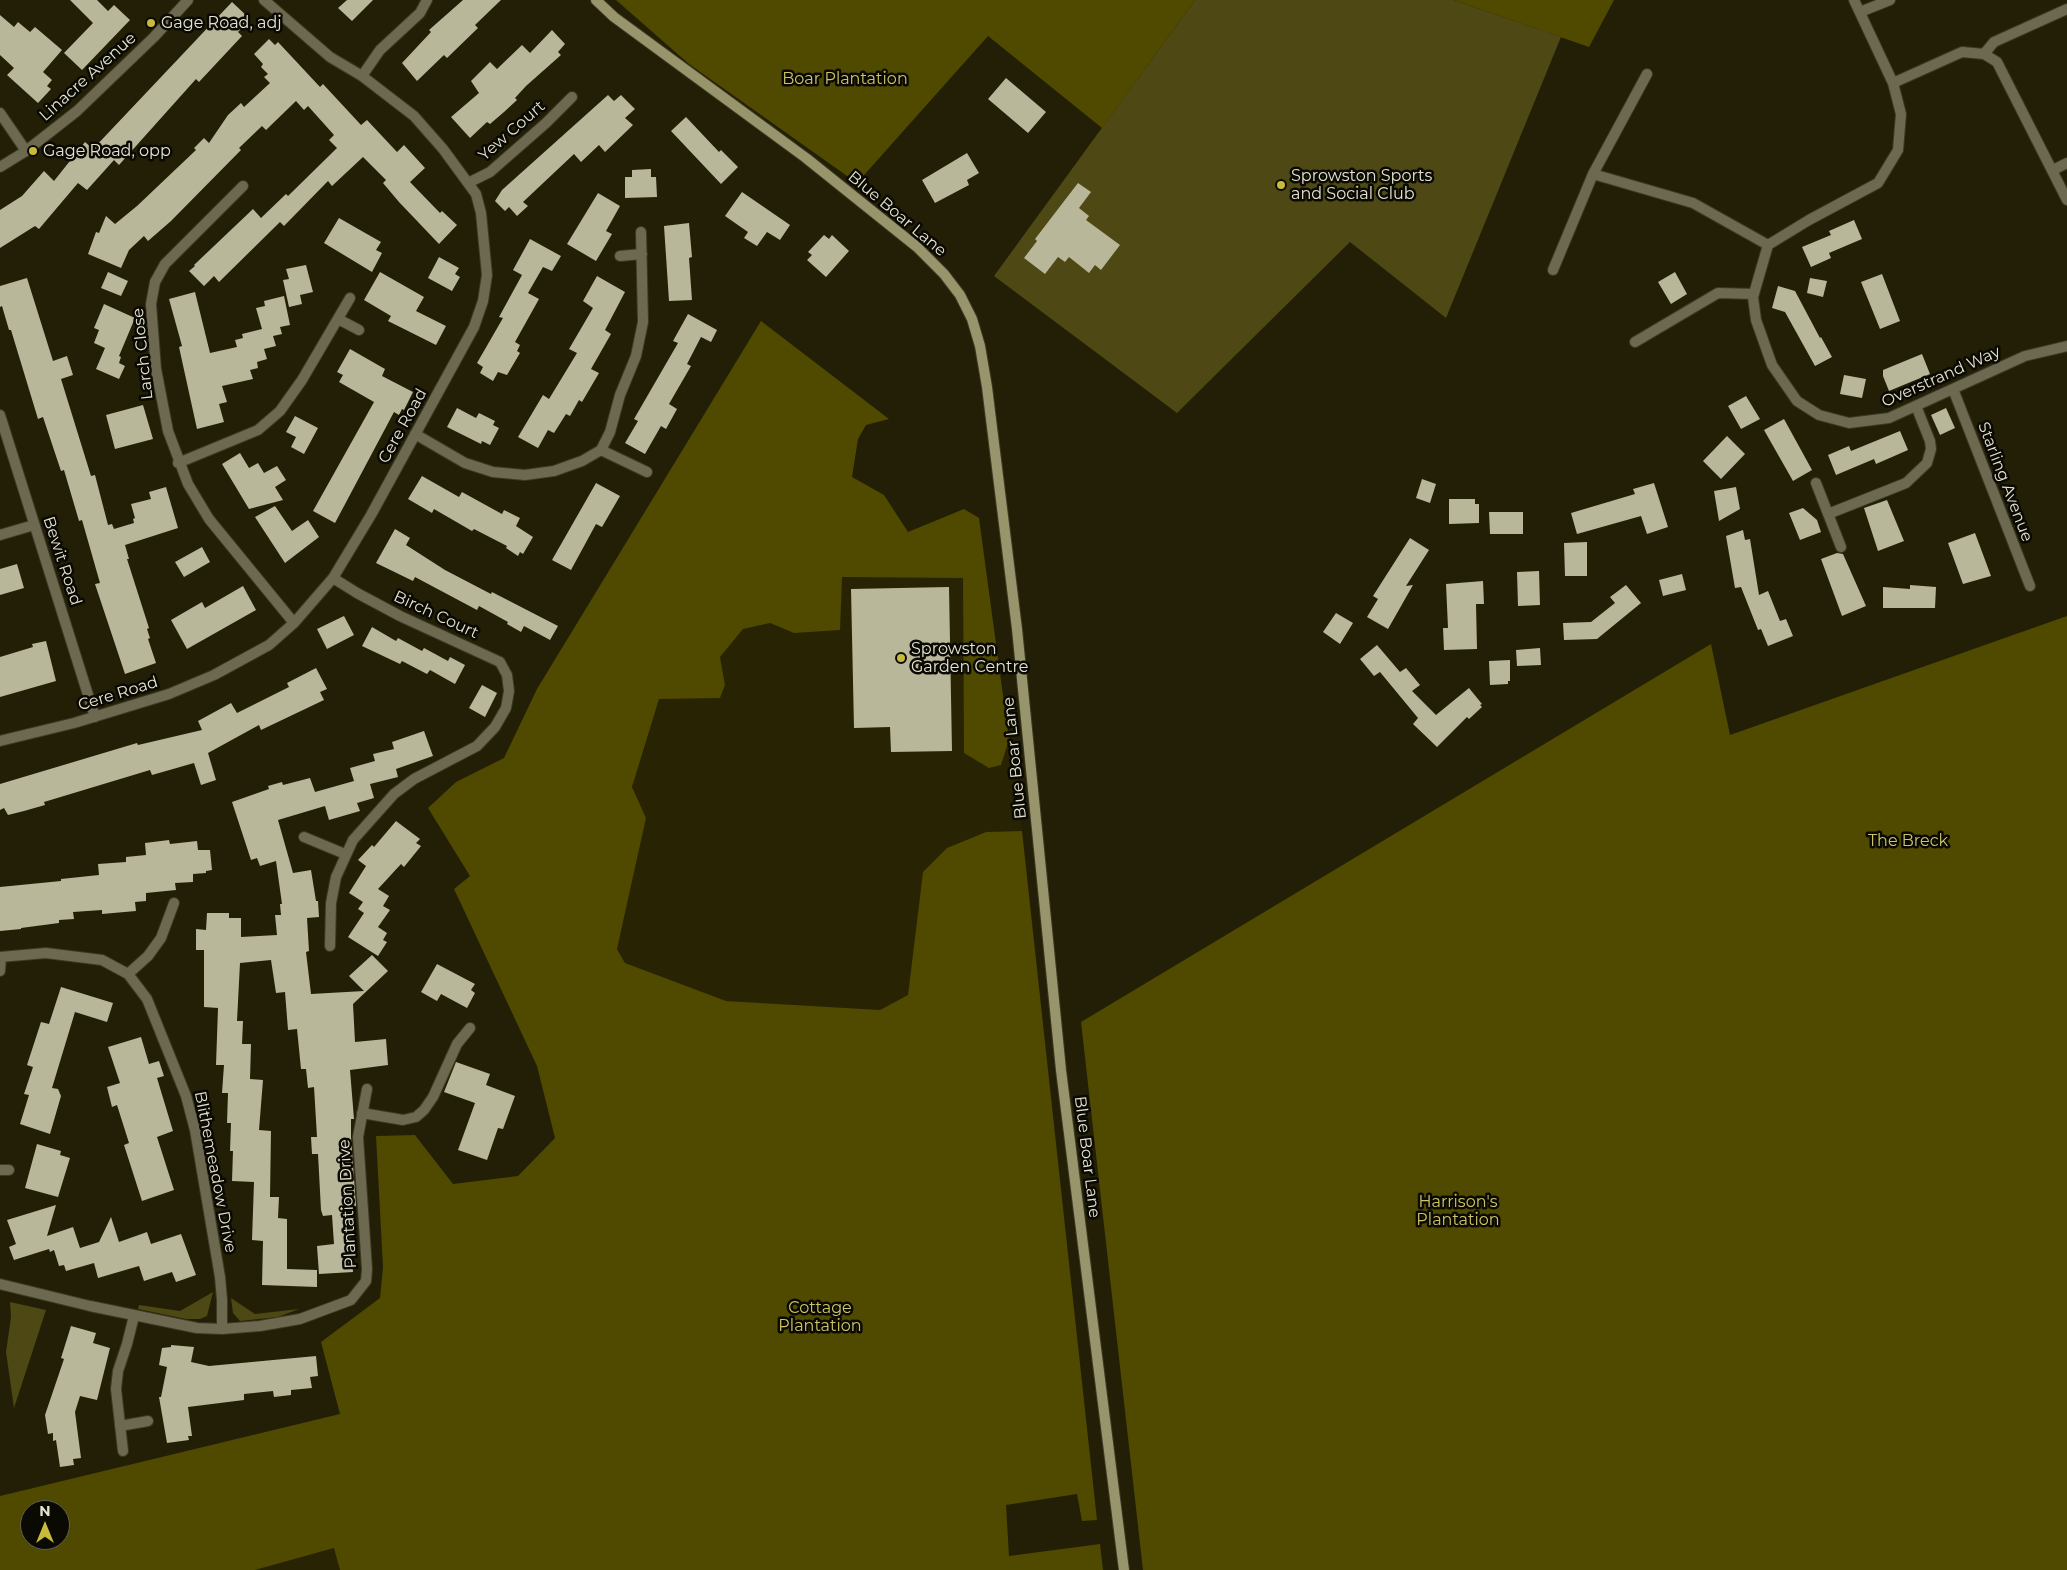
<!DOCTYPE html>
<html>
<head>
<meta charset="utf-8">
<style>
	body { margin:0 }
	#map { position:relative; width:2067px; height:1570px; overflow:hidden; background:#221f06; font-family:Montserrat,sans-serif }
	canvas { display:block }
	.north { position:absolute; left:20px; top:1500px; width:50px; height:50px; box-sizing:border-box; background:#0a0902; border:1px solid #616056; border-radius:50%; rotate:0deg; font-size:14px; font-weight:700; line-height:20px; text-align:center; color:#e4e3d3 }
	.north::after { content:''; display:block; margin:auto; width:18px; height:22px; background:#c8bb3b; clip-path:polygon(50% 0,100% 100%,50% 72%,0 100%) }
</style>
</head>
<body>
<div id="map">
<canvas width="2067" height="1570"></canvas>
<div class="north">N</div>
</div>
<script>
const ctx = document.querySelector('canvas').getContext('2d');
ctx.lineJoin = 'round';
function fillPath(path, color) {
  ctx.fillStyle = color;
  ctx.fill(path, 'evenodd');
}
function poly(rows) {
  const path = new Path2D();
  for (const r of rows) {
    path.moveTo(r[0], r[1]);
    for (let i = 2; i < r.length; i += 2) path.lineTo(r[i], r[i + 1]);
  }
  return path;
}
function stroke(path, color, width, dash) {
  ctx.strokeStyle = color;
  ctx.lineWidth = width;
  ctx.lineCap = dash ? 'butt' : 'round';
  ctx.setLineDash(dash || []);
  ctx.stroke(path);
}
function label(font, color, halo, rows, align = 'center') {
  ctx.font = font + ' Montserrat,sans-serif';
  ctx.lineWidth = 5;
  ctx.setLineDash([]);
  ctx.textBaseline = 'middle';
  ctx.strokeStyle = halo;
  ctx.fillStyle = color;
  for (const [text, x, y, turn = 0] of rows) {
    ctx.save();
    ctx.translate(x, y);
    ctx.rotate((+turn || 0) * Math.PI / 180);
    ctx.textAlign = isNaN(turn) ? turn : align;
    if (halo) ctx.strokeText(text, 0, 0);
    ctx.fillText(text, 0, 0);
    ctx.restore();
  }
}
fillPath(poly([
	[842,577,963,577,964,753,989,768,1001,765,1009,740,1022,831,986,832,947,848,923,872,908,995,880,1010,726,1001,625,963,617,948,646,818,632,787,659,698,720,698,725,684,720,657,743,629,770,623,794,633],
	[335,1548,340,1570,255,1570]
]), '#282403');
fillPath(poly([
	[1195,0,1454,0,1561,37,1446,318,1350,242,1177,413,994,276],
	[213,1292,207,1316,200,1319,186,1319,138,1309,139,1305,180,1311],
	[231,1298,255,1314,299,1309,278,1317,240,1321,233,1313],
	[10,1302,46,1310,14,1408,6,1352,11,1317]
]), '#4d4814');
fillPath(poly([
	[616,0,1195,0,1102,128,988,36,857,183,689,64],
	[1454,0,1614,0,1589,47],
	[761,321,889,419,866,425,858,439,852,477,884,495,908,532,964,509,979,518,1009,740,1001,765,989,768,964,753,963,578,842,577,840,630,794,633,770,623,743,629,720,657,725,685,720,698,659,699,632,787,646,818,617,949,625,963,726,1001,880,1010,908,995,923,872,947,848,986,832,1022,831,1097,1520,1082,1521,1077,1494,1006,1505,1009,1556,1100,1544,1103,1570,340,1570,334,1548,255,1570,0,1570,0,1496,340,1414,321,1342,380,1298,383,1267,376,1136,415,1135,453,1184,518,1176,555,1138,537,1066,454,889,470,876,428,808,456,782,504,758,537,689],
	[30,1510,60,1510,60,1540,30,1540],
	[2067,616,2067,1570,1143,1570,1081,1022,1711,644,1730,735]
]), '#504900');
fillPath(poly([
	[70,0,97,0,108,11,114,5,130,20,82,70,64,53,93,23],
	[347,0,373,0,352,21,338,8],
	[463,0,501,0,475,25,478,28,447,58,444,55,417,81,402,63,431,32,429,30],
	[232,2,250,19,238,32,242,36,199,82,196,79,119,165,114,160,87,190,78,183,39,229,35,226,0,248,0,210,22,196,44,171,54,181,85,142,93,149],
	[0,15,14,27,18,22,30,32,35,27,62,50,43,72,52,80,47,86,51,89,38,103,7,75,14,68,0,55],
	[552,30,565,44,558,52,561,55,526,86,515,98,517,100,504,112,490,124,487,122,470,138,451,117,479,93,471,81,490,62,497,69,522,45,530,53],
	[269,39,275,45,278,42,320,87,323,84,361,125,367,120,397,152,404,145,425,168,410,182,440,213,442,211,457,225,439,244,399,202,383,183,386,180,363,157,332,186,328,181,284,226,280,222,219,282,214,276,204,286,189,271,195,266,194,265,253,209,261,218,286,194,288,196,337,148,329,140,334,135,308,106,304,110,296,101,266,130,262,126,239,148,241,150,171,221,148,241,144,236,129,250,121,268,88,254,96,232,99,233,106,216,115,224,137,206,196,150,194,148,204,138,209,143,228,115,241,103,244,107,270,83,264,77,268,74,261,67,263,64,254,54],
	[1006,78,1046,112,1028,133,988,99],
	[608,95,614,101,621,95,635,109,625,118,633,125,605,152,599,145,581,162,574,154,523,202,528,206,517,216,509,207,505,211,495,201,502,190],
	[686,117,719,152,721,150,738,167,721,184,671,131],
	[967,153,979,173,967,180,969,185,935,203,922,180],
	[651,169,651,177,656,177,657,197,625,198,625,177,632,177,632,170],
	[1078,183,1091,192,1079,208,1089,216,1086,220,1120,245,1101,270,1095,265,1089,273,1069,257,1065,262,1058,257,1045,274,1024,258,1037,241,1035,239],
	[742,192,790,225,780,240,767,232,757,246,744,238,748,232,725,216],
	[598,193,620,206,606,231,612,234,596,261,567,244],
	[339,218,381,242,376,250,382,253,372,272,324,243],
	[1854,220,1862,239,1829,253,1831,258,1811,267,1802,247,1831,235,1829,231],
	[689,223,692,257,689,258,692,300,669,301,664,226],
	[824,235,829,239,832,235,849,251,826,277,807,260,812,255,808,252],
	[530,239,561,256,552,271,543,267,528,293,539,299,515,342,520,345,517,351,520,353,507,375,498,372,493,381,480,373,483,367,477,363,503,318,499,317,522,275,513,270],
	[439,257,459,268,455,274,460,277,452,291,428,278],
	[306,265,313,292,300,295,302,304,289,307,283,280,289,279,286,269],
	[108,272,128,281,121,296,101,288],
	[380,272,424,297,416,311,446,326,436,345,388,321,391,316,364,300],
	[1675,272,1687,294,1671,304,1658,282],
	[1882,274,1900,321,1880,329,1861,282],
	[597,276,625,292,605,330,611,334,591,369,599,373,582,402,579,400,570,416,566,414,554,433,548,430,538,448,518,437,543,395,549,399,577,353,569,349,593,308,583,301],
	[27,278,53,361,67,356,73,375,61,379,91,476,95,475,108,525,112,524,114,529,134,523,133,519,135,518,131,504,151,499,149,492,166,487,178,528,125,545,129,559,127,559,149,628,147,629,150,638,148,639,156,663,125,674,95,584,100,583,82,520,79,521,64,470,61,471,43,417,38,419,11,330,9,330,2,306,0,307,0,286],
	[1810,278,1827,281,1823,297,1807,293],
	[1778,286,1795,291,1820,338,1821,337,1832,357,1815,366,1785,312,1772,308],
	[195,292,210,353,237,347,235,340,243,338,242,334,262,329,256,308,265,306,264,301,284,296,290,325,280,327,282,334,273,336,276,346,264,349,267,359,257,362,258,368,250,370,253,379,222,386,227,402,219,404,224,422,197,429,179,347,182,346,169,299],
	[104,304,135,318,119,356,121,357,119,363,125,366,119,379,96,369,105,348,94,343,99,330,94,328],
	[688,314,717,330,711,342,701,337,687,364,691,366,669,404,677,409,666,429,661,426,645,454,625,443,638,421,634,419,678,343,673,341],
	[350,349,385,369,382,376,413,392,404,410,402,409,399,415,394,412,335,523,313,511,374,402,339,382,343,375,337,372],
	[1922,354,1930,374,1889,391,1883,376,1883,370],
	[1844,375,1866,379,1862,398,1840,394],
	[1746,396,1760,419,1741,429,1728,406],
	[143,405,153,439,115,449,106,415],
	[457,408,476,418,479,413,495,421,493,425,499,428,490,445,482,441,481,444,447,427],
	[1946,408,1955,428,1940,435,1931,415],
	[295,416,318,428,304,454,291,447,296,437,286,432],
	[1784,419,1812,470,1793,481,1764,430],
	[1900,431,1908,450,1876,464,1874,459,1836,475,1828,455,1849,446,1851,451],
	[1727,436,1745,454,1721,479,1703,461],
	[240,453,249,468,258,463,264,473,277,466,286,480,275,487,283,500,249,509,222,464],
	[422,476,459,497,462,492,502,514,504,510,520,518,516,526,533,537,523,554,520,552,518,556,506,548,507,546,474,529,472,531,434,509,432,513,408,499],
	[1422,479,1436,484,1430,503,1416,498],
	[596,483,620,496,602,527,596,524,571,570,552,560],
	[1654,483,1668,527,1647,534,1641,516,1577,534,1571,513,1635,494,1633,489],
	[1736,487,1740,509,1719,521,1714,491],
	[1449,499,1475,499,1475,504,1479,504,1479,523,1449,524],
	[1887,500,1904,541,1878,551,1864,508],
	[275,506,292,531,308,520,319,537,285,563,255,517],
	[1803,508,1817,520,1821,532,1800,540,1789,513],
	[1489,512,1523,512,1523,534,1490,534],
	[395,529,410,538,406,545,445,570,491,594,492,592,558,626,550,640,524,626,521,632,507,624,508,622,479,606,477,610,415,577,413,581,376,563],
	[1743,530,1745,540,1750,539,1759,595,1768,591,1780,621,1786,619,1793,636,1768,646,1761,629,1758,630,1741,587,1735,588,1726,536],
	[1975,533,1991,576,1963,584,1948,543],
	[1410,538,1429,550,1406,586,1413,585,1388,629,1367,617,1378,599,1373,596],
	[1587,542,1587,576,1565,576,1564,543],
	[202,547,210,562,184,577,175,562],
	[1837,553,1843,554,1866,606,1842,616,1821,559],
	[17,564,24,588,0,595,0,569],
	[1539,571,1540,605,1518,606,1517,572],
	[1682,574,1686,590,1663,596,1659,580],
	[1483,581,1484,604,1476,604,1477,649,1444,650,1443,628,1448,628,1446,584],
	[1626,585,1641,603,1597,639,1564,640,1563,623,1591,622,1615,603,1610,597],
	[1910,585,1936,587,1935,608,1883,608,1883,587,1910,589],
	[243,586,256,610,187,649,171,620,202,602,205,608],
	[949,587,952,751,891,752,890,727,854,728,851,589],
	[1336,613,1353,623,1340,644,1323,632],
	[344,616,354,635,327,649,317,629],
	[372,627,396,641,398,638,422,651,424,648,448,661,450,657,465,665,455,684,430,670,427,674,402,661,400,664,362,646],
	[46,641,56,681,0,697,0,657,33,647,32,644],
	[1377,645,1400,672,1406,668,1420,685,1412,691,1436,715,1469,688,1482,704,1480,705,1482,707,1469,719,1467,717,1437,747,1413,724,1418,718,1380,672,1374,676,1360,659],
	[1540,648,1541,665,1517,666,1516,650],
	[1510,660,1510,681,1508,681,1508,684,1490,685,1489,661],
	[316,668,327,689,320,692,324,700,261,730,259,725,208,753,216,780,201,785,194,763,152,775,150,770,44,802,45,805,24,811,8,815,4,808,0,810,0,784,137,743,138,745,202,730,198,721,231,703,237,713,289,687,287,683],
	[482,685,497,693,485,717,469,708],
	[424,731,433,756,396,769,398,777,370,784,374,798,357,803,360,811,329,820,325,806,278,820,293,873,311,870,316,901,318,901,319,917,307,918,309,951,306,952,311,994,364,991,349,976,372,955,388,971,353,1004,355,1042,386,1039,388,1065,350,1070,354,1119,351,1119,351,1137,356,1206,348,1207,353,1272,319,1274,317,1246,334,1244,332,1215,323,1216,321,1210,318,1154,312,1154,311,1137,317,1137,314,1087,308,1088,306,1069,301,1069,297,1029,288,1030,285,992,276,993,271,960,240,963,237,1021,243,1021,242,1044,251,1044,250,1079,263,1080,259,1130,271,1131,270,1197,279,1197,278,1218,287,1219,287,1269,317,1270,317,1287,262,1285,263,1241,252,1240,254,1182,232,1181,233,1151,230,1151,231,1123,227,1123,228,1093,222,1093,224,1065,216,1065,218,1008,204,1007,204,950,196,950,196,929,206,930,207,913,229,913,229,918,241,918,241,937,277,935,275,915,281,915,280,904,282,904,276,861,260,866,257,858,251,860,232,802,269,789,268,786,282,782,283,785,310,778,315,792,354,781,350,768,375,761,373,754,394,749,392,742],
	[396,821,420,839,416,843,421,846,404,867,401,864,378,889,389,896,383,906,390,910,378,927,387,933,383,940,387,942,378,956,348,937,364,913,358,909,363,902,349,893,366,866,358,860,372,845,374,847],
	[169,840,170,844,197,841,198,850,210,850,212,870,206,871,206,873,193,874,193,882,175,883,176,890,146,893,146,901,135,902,136,911,102,914,102,910,73,912,74,919,59,920,59,923,21,928,21,929,0,931,0,887,61,881,61,879,99,875,98,864,126,862,126,857,146,855,145,843],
	[437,964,475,984,471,990,475,993,467,1008,441,994,437,1001,421,992],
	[61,987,113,1003,107,1022,75,1012,52,1088,58,1089,61,1096,50,1134,20,1124,29,1095,24,1094,33,1067,27,1065,41,1022,49,1024],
	[141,1037,149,1064,159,1061,164,1076,157,1078,173,1131,157,1137,174,1190,142,1201,124,1145,129,1143,117,1105,112,1107,107,1087,120,1083,108,1047],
	[456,1062,490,1074,486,1085,515,1096,503,1129,498,1128,487,1160,458,1150,475,1103,444,1092],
	[37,1144,61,1151,60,1155,70,1158,58,1197,25,1188],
	[56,1205,47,1236,73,1227,80,1248,99,1242,111,1217,119,1242,147,1232,151,1244,181,1234,196,1275,176,1282,172,1272,144,1281,139,1266,98,1278,94,1263,66,1271,64,1265,59,1266,54,1250,50,1252,49,1249,14,1260,9,1247,16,1244,7,1220],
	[71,1326,96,1333,93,1343,110,1348,97,1400,80,1396,75,1412,81,1458,73,1459,74,1465,60,1467,56,1440,53,1441,53,1433,48,1434,45,1415,64,1359,61,1358],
	[171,1345,194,1347,191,1362,209,1366,316,1356,318,1376,310,1377,312,1388,291,1390,291,1395,274,1397,273,1391,244,1394,244,1400,188,1407,192,1436,188,1436,189,1440,167,1443,159,1397,161,1397,167,1367,159,1365,162,1348,171,1347]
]), '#b9b799');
const street = poly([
	[1854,0,1893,83,1901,114,1898,150,1878,183,1809,220,1768,245,1753,297,1756,320,1772,365,1797,401,1819,415,1849,423,1889,418,2025,356,2067,346],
	[1860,12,1890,0],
	[1984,54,1994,42,2067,9],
	[1647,74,1593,174,1693,203,1768,245],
	[362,76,380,50,420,13,427,0],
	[1893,83,1962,52,1984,54,1997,62,2067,200],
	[0,113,26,151],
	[0,167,26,151,77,111,154,37,188,0],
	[2053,170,2067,163],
	[468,183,490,172,546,123,572,97],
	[243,186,165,264,155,282,151,304,156,369,168,431,188,484,209,519,294,623],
	[620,256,642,254],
	[1553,270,1593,174],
	[338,319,359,330],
	[1635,342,1718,293,1754,294],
	[1953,389,2030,586],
	[0,415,95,717],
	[415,434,465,463,493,472,525,475,554,471,582,461,601,450,610,432,620,395,636,356,643,322,641,232],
	[601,450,647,472],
	[178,463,258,430,280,411,302,380,350,298],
	[1816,483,1841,547],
	[1828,514,1906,483,1927,463,1931,449,1930,441,1916,406],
	[0,535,34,525],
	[0,741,74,723,169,694,214,675,269,645,294,623,333,578,371,515,474,327,483,301,487,275,481,213,476,194,443,149,414,116,362,76,330,57,264,0],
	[304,837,345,854],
	[330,946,331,903,336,877,353,840,394,794,414,779,477,746,495,727,506,708,509,691,507,675,500,662,400,616,357,593,333,578],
	[0,957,46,953,102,960,128,974,147,999,186,1096,195,1130,220,1277,222,1300,222,1329],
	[0,971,1,957],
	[128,974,148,956,161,938,174,903],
	[362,1113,403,1120,416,1117,424,1110,433,1097,457,1044,470,1028],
	[0,1170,9,1170],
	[0,1284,90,1306,197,1328,222,1329,260,1326,300,1319,351,1300,366,1281,367,1269,358,1137,367,1089],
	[120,1426,148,1421],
	[123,1451,116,1389,118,1371,127,1344,134,1316]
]);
const secondary = poly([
	[596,0,614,17,806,158,917,247,944,274,960,295,972,319,980,346,987,387,1017,629,1061,1070,1124,1570]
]);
stroke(street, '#3d3a23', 12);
stroke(secondary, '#3d3a23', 12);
stroke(street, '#6c6950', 10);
stroke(secondary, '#98946b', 10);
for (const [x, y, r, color] of [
	[151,23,5,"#c8bb3b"],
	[33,151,5,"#c8bb3b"],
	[1281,185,5,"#c8bb3b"],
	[901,658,5,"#c8bb3b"]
]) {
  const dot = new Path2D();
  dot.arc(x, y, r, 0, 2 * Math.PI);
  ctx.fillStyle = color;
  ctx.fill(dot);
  stroke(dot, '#0a0902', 2);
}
label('16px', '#e4e3d3', '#0a0902', [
	["Gage Road, adj",161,23],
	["Gage Road, opp",43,151],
	["Sprowston Sports",1291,176],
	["and Social Club",1291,194],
	["Sprowston",911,649],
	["Garden Centre",911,667]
], 'left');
label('16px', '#e4e3d3', '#0a0902', [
	["Linacre Avenue",88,77,-42],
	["Yew Court",512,131,-41],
	["Blue Boar Lane",897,214,40],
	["Larch Close",143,354,-96],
	["Overstrand Way",1941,377,-24],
	["Cere Road",403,426,-61],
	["Starling Avenue",2005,482,69],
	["Bewit Road",62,561,72],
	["Birch Court",436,615,25],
	["Cere Road",118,694,-17],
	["Blue Boar Lane",1015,758,-96],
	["Blue Boar Lane",1087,1157,83],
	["Blithemeadow Drive",215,1172,79],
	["Plantation Drive",348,1204,-93]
]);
label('16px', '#cec469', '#0a0902', [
	["Boar Plantation",845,79],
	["The Breck",1908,841],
	["Harrison's",1458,1202],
	["Plantation",1458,1220],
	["Cottage",820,1308],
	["Plantation",820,1326]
]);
</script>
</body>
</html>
